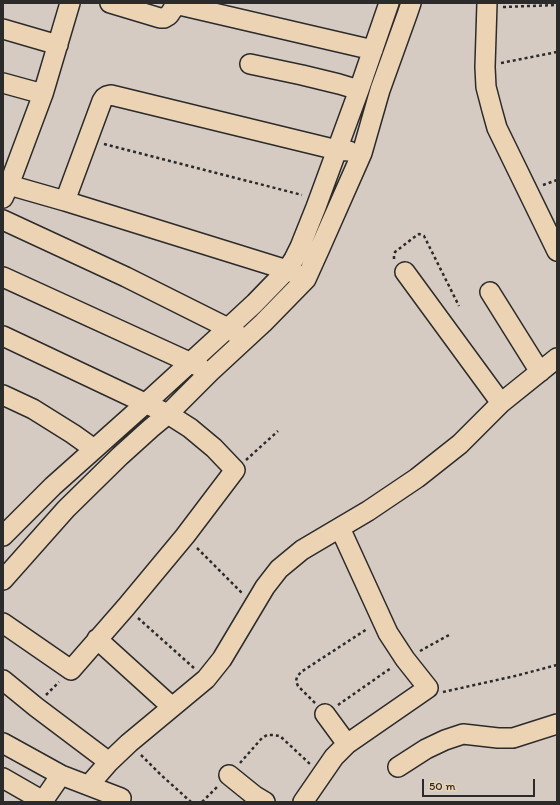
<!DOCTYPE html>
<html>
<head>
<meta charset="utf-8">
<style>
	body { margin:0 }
	#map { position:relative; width:560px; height:805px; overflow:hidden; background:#d5cbc3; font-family:Itim,sans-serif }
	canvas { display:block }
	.frame { position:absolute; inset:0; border:4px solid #2b2b2b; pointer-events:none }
	.scale { position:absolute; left:422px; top:779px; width:113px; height:18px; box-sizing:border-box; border:2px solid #2b2b2b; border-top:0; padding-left:5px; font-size:12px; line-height:14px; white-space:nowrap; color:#2b2b2b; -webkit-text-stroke:3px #ecd3b4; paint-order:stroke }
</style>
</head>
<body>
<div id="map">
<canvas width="560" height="805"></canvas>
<div class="frame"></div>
<div class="scale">50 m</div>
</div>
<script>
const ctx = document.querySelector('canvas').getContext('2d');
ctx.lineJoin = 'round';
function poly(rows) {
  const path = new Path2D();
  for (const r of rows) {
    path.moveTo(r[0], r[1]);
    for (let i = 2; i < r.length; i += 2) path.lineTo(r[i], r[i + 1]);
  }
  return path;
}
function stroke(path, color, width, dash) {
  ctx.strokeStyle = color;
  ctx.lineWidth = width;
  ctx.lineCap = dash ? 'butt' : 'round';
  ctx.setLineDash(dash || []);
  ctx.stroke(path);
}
const minor = poly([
	[110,3,160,18,164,18,169,15,173,9,175,3],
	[487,3,485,67,486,87,492,110,497,128,557,251],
	[175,4,373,50],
	[3,29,58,45],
	[250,64,302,75,339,84,359,90],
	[3,83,43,94],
	[9,185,65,201,287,270,296,274],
	[3,198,9,185,43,94,70,3],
	[65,201,102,101,104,98,107,96,111,95,337,150,349,151],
	[3,220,126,277,228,328,237,334],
	[405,272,501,403],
	[3,277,200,367],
	[490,292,540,372],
	[3,336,168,414,190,428,214,448,235,470,185,536,126,607,71,670,3,623],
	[3,395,33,409,73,434,94,449],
	[3,536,53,486,146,403,228,328,255,303,287,270,294,259,300,247,316,207,359,90,389,3],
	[3,580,66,509,120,456,151,428,168,414,210,372,263,323,306,279,320,248,362,153,380,90,408,12,411,3],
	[97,639,172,707],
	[3,680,36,707,109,762],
	[325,714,347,744],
	[3,743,61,775,121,798,119,802],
	[398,767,426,749,445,740,463,734,498,738,513,738,557,724],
	[229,775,255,796,265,802],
	[3,778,43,801,61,775],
	[89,785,109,762,129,743,206,679,222,659,265,587,279,569,302,550,368,511,417,478,460,444,501,403,557,358],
	[303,802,334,757,347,744,428,688,405,659,388,633,340,528]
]);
stroke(minor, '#2b2b2b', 22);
stroke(poly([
	[503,7,557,5],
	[501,63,557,52],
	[104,144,302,195],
	[543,185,557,180],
	[394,259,394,256,395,252,417,235,419,234,424,236,459,306],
	[246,460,278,431],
	[197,548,243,594],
	[138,618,194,668],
	[420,651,449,635],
	[443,692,515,676,557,665],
	[46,695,59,682],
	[315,703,298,686,296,681,297,677,301,672,367,629],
	[338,705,391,668],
	[141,755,160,774,191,802],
	[240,763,262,738,267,735,273,735,280,736,310,764],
	[202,802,217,787]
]), '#2b2b2b', 2.5, [3, 3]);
stroke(minor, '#ecd3b4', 19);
</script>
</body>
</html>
